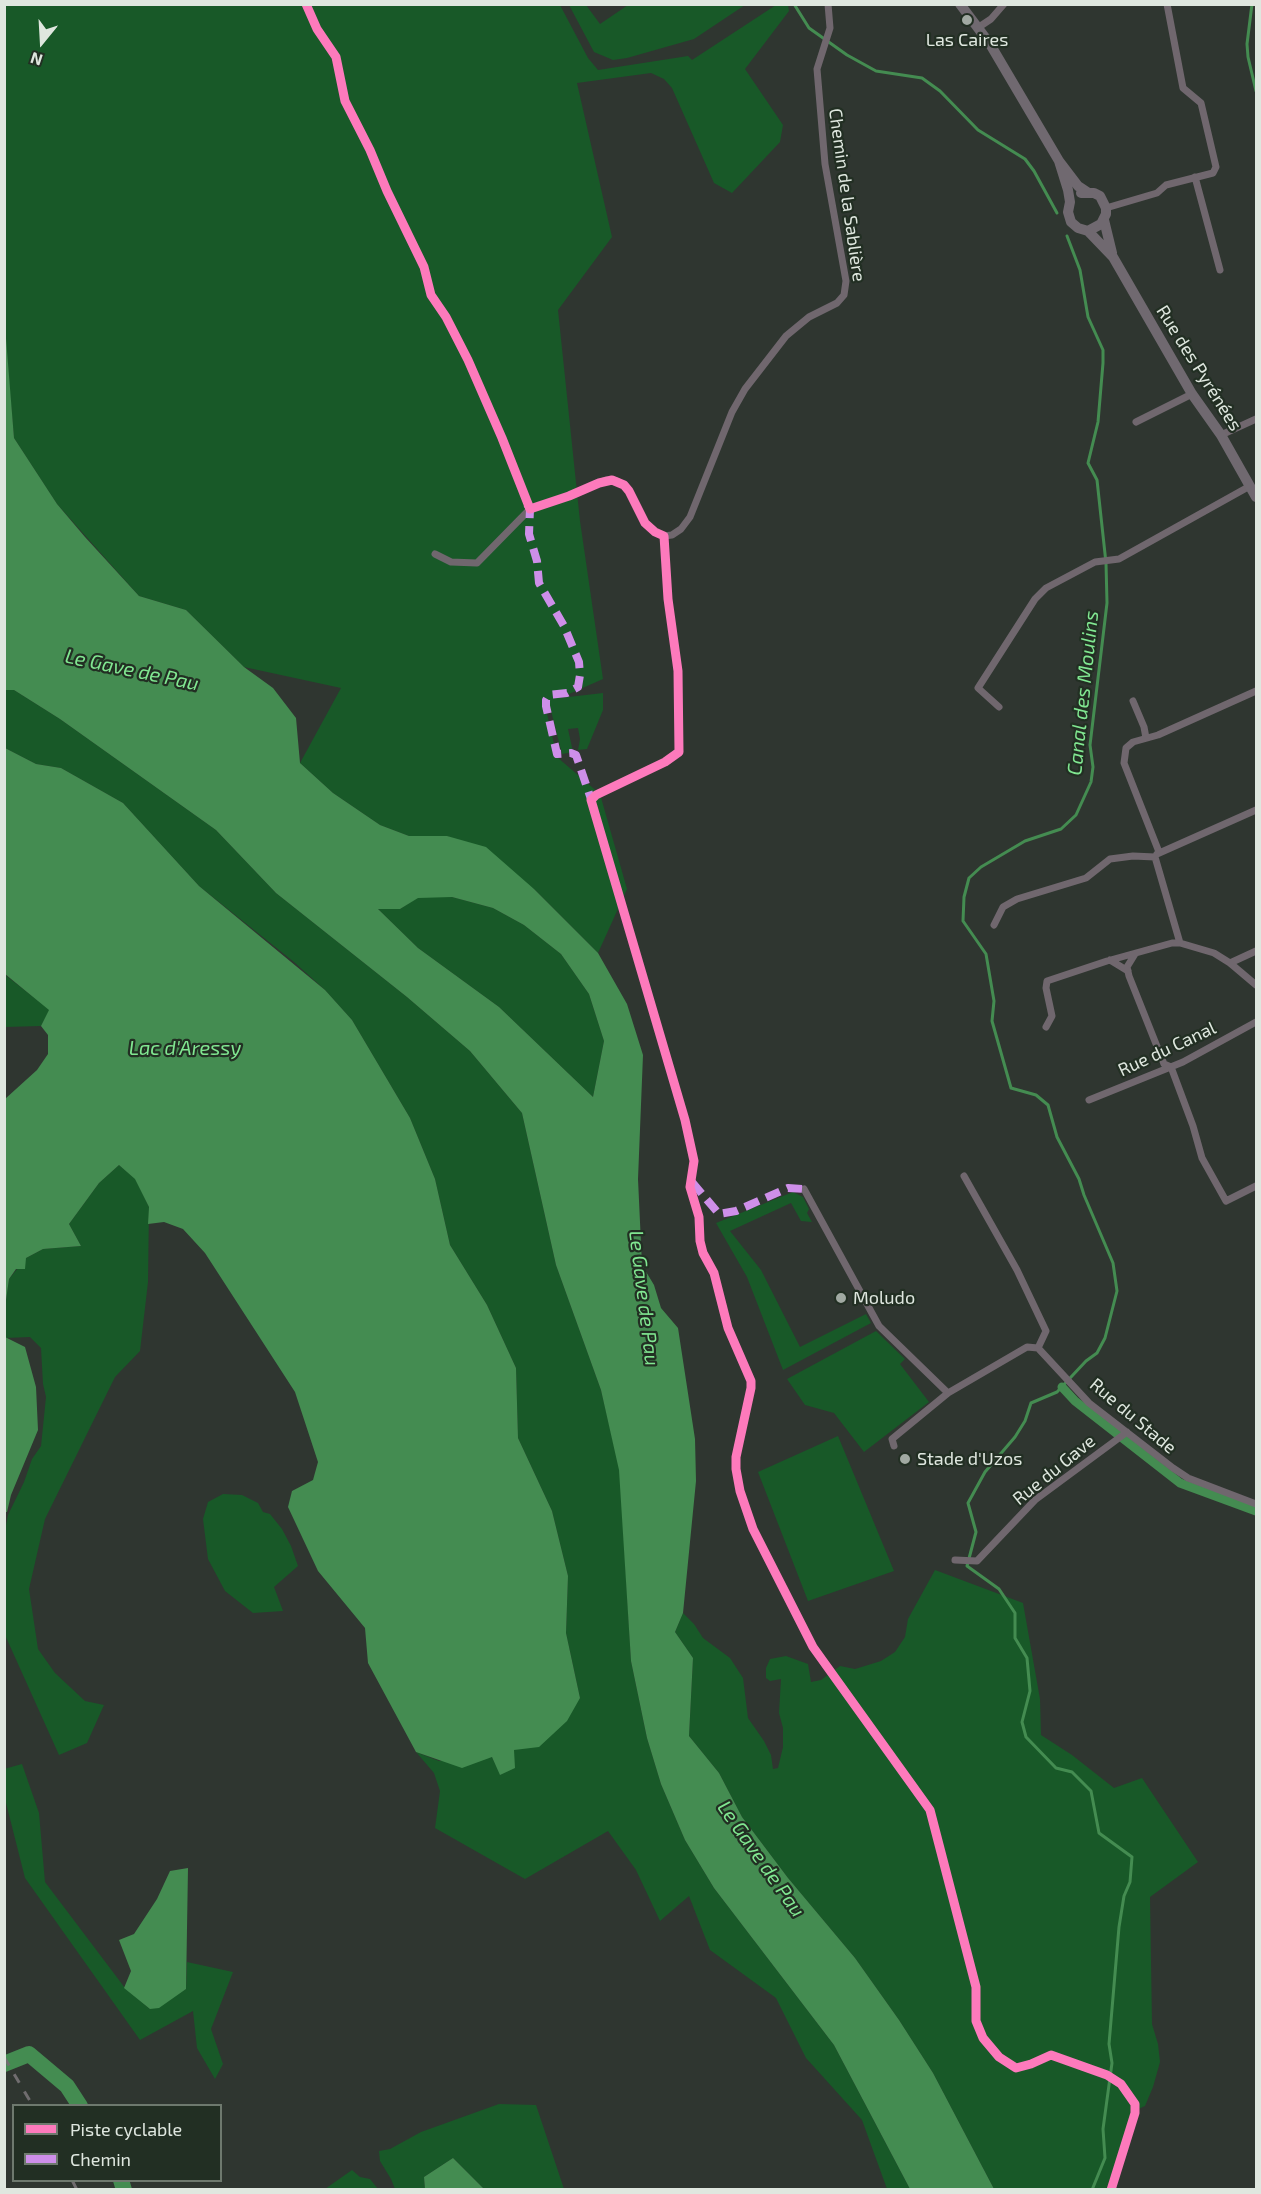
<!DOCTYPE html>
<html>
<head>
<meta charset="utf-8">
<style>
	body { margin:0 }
	#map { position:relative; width:1261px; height:2194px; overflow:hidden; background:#2f3630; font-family:"Exo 2",sans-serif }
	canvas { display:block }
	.frame { position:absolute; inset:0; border:6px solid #dfe7df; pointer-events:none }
	.legend { position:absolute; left:12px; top:2104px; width:210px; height:78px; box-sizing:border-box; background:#222f23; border:2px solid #6e796e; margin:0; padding:8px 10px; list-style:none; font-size:18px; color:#dfe7df }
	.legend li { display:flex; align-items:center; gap:12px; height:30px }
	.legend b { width:30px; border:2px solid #6e796e }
	.north { position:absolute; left:12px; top:12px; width:60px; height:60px; -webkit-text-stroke:4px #222f23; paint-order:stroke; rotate:198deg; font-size:16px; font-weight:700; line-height:24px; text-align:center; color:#dfe7df }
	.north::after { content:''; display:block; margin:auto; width:21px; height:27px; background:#dfe7df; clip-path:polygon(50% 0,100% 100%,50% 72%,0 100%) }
</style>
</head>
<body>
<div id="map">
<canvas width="1261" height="2194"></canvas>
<div class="frame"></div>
<ul class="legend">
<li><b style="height:8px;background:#fd7abc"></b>Piste cyclable</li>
<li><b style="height:8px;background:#ce8fe9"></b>Chemin</li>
</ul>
<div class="north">N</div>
</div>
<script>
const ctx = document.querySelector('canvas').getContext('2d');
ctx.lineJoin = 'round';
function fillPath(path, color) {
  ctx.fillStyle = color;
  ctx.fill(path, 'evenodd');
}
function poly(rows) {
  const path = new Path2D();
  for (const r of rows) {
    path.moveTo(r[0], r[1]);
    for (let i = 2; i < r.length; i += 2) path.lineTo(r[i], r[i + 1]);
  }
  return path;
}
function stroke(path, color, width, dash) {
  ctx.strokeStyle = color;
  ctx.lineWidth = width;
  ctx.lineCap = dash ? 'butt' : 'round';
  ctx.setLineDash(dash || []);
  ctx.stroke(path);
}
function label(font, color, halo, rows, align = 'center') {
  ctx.font = font + ' "Exo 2",sans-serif';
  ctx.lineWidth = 4.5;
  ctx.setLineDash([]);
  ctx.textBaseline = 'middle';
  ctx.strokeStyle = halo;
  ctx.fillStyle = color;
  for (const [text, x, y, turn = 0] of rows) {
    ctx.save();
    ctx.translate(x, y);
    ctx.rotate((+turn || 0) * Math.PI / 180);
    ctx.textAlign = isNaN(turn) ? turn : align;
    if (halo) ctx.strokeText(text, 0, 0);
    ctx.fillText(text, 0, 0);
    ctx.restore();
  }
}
fillPath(poly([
	[4,5,560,5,588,58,598,70,688,56,692,60,776,5,788,5,789,11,745,69,783,125,780,142,732,193,714,183,672,88,664,79,651,73,577,83,612,237,558,310,580,521,603,679,560,698,603,693,603,710,587,749,578,750,580,739,578,728,568,729,573,752,562,754,549,703,545,705,557,757,600,794,627,889,598,953,534,889,447,836,409,836,380,825,333,793,300,763,341,688,244,667,186,610,139,596,57,504,14,438,4,326],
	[569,5,586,5,600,24,628,5,745,5,694,39,627,58,613,60,594,52],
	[4,690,14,690,60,719,216,830,276,893,407,997,470,1051,522,1113,556,1265,601,1390,620,1470,631,1661,647,1738,661,1784,685,1840,714,1888,834,2045,910,2189,887,2189,862,2120,806,2058,776,1998,710,1950,689,1896,660,1921,636,1870,608,1831,525,1879,435,1828,440,1791,434,1773,416,1752,439,1761,492,1757,501,1775,514,1750,580,1698,566,1633,568,1576,552,1511,518,1438,516,1368,487,1305,450,1245,435,1179,410,1118,352,1020,325,990,294,962,199,886,123,803,61,768,36,764,5,748],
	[418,897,452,897,493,908,524,925,561,954,589,994,604,1041,593,1097,499,1007,418,948,377,908,400,909],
	[4,974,50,1010,41,1026,5,1027],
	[119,1165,136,1179,149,1207,148,1282,140,1351,115,1377,45,1519,29,1589,38,1649,55,1673,85,1701,104,1705,87,1743,59,1755,5,1635,4,1535,8,1515,24,1482,32,1459,41,1446,46,1397,43,1384,41,1348,30,1337,5,1338,5,1307,9,1279,26,1258,43,1249,81,1246,69,1224,99,1183],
	[793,1192,803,1197,809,1209,807,1213,812,1222,801,1221,791,1203,730,1231,761,1270,800,1347,866,1314,871,1323,783,1370,747,1277,716,1223],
	[876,1331,905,1359,900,1364,929,1402,864,1452,834,1413,805,1405,787,1379],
	[838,1436,894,1571,808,1601,758,1472],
	[223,1494,242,1495,258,1503,263,1512,270,1514,282,1529,291,1546,298,1566,274,1587,283,1611,253,1613,225,1591,208,1559,203,1519,208,1502],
	[935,1570,1023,1603,1040,1699,1041,1735,1072,1755,1114,1788,1142,1778,1198,1862,1150,1897,1152,2024,1158,2044,1160,2062,1153,2087,1145,2106,1136,2110,1111,2189,994,2189,933,2073,899,2020,855,1958,788,1878,742,1817,719,1773,689,1736,693,1658,675,1632,683,1613,694,1624,703,1638,730,1658,743,1678,748,1718,764,1741,771,1755,773,1769,778,1768,783,1747,783,1728,779,1713,781,1679,770,1681,766,1678,766,1668,770,1659,786,1656,808,1664,811,1682,821,1680,840,1666,855,1669,881,1661,895,1652,905,1637,908,1619],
	[22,1764,39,1813,45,1882,125,1988,150,2009,186,1989,187,1962,233,1972,211,2029,223,2064,215,2079,197,2048,193,2011,140,2040,25,1878,5,1799,4,1769],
	[499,2104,536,2105,564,2189,484,2189,453,2158,424,2177,425,2189,395,2189,391,2179,380,2161,379,2151,390,2149,421,2132],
	[352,2170,360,2177,370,2179,378,2189,325,2189]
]), '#185928');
fillPath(poly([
	[5,326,14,438,57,504,85,537,139,596,186,610,244,667,273,688,296,718,300,763,333,793,380,825,409,836,447,836,486,847,534,889,598,953,627,1004,643,1055,638,1179,642,1265,654,1285,661,1308,678,1328,695,1439,696,1481,683,1613,675,1632,693,1658,689,1736,719,1773,742,1817,788,1878,855,1958,899,2020,933,2073,994,2189,910,2189,834,2045,714,1888,685,1840,661,1784,647,1738,631,1661,619,1470,601,1390,556,1265,522,1113,470,1051,407,997,276,893,216,830,60,719,14,690,5,690],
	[418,898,452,897,493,908,524,925,561,954,589,994,604,1041,593,1097,499,1007,418,948,378,909,400,909],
	[5,748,36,764,61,768,123,803,199,886,325,990,352,1020,410,1118,435,1179,450,1245,487,1305,516,1368,518,1438,552,1511,568,1576,566,1633,580,1698,567,1721,539,1747,514,1750,515,1768,500,1775,492,1757,462,1768,416,1752,368,1663,365,1628,318,1571,288,1507,292,1491,313,1480,318,1462,295,1392,205,1253,183,1229,164,1222,148,1224,149,1207,135,1179,119,1165,99,1183,69,1224,81,1246,43,1249,26,1258,25,1269,16,1269,9,1279,5,1307,5,1099,37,1070,48,1054,48,1035,41,1026,49,1010,5,974],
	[5,1337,25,1347,36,1387,38,1430,11,1495,7,1512,5,1512],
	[188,1868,186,1989,159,2008,150,2009,124,1988,131,1971,119,1940,134,1934,157,1899,170,1871],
	[453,2158,484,2189,425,2189,424,2177]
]), '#448c51');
stroke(poly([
	[794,4,809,28,847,55,876,71,922,78,940,91,978,130,1025,159,1034,171,1057,213],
	[1252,4,1247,44,1248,57,1256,91],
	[1067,236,1080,270,1088,317,1103,350,1103,363,1098,422,1088,463,1097,480,1106,563,1107,603,1090,745,1093,767,1091,782,1076,815,1061,829,1025,841,981,867,969,878,964,897,963,921,986,954,994,1001,992,1021,1011,1088,1036,1095,1048,1105,1057,1137,1079,1179,1084,1195,1113,1263,1117,1291,1105,1338,1097,1353,1086,1361,1057,1392,1031,1403,1025,1421,1015,1437,985,1472,968,1503,976,1532,967,1566,999,1589,1015,1613,1015,1638,1027,1658,1030,1691,1022,1722,1026,1737,1056,1768,1072,1772,1091,1791,1099,1833,1132,1857,1130,1882,1124,1896,1119,1927,1109,2044,1112,2063,1103,2129,1105,2158,1092,2190]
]), '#448c51', 3);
stroke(poly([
	[1062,1387,1075,1401,1180,1483,1256,1511]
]), '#448c51', 9);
stroke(poly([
	[4,2064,29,2054,67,2086,80,2106],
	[121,2180,124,2190]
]), '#448c51', 16);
stroke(poly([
	[979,27,991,19,1004,4],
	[1195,177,1220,270],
	[1106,208,1157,193,1166,185,1213,173,1216,167,1201,103,1183,88,1167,4],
	[1136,422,1192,394],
	[1221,435,1256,419],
	[435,554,451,562,477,563,530,509,569,496,606,480,617,481,624,485,629,491,645,523,655,532,664,536,672,535,681,529,690,517,732,412,745,389,786,336,809,317,837,303,844,295,846,281,825,164,817,69,830,28,828,4],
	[1133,701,1144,727,1146,738],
	[999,707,978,688,1035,599,1046,588,1095,562,1119,559,1250,486],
	[1159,852,1124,763,1126,748,1133,742,1158,735,1256,691],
	[1157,854,1256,810],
	[994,925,1003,907,1017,899,1086,878,1110,859,1133,856,1155,857,1180,943,1214,953,1230,963,1256,985],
	[1135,954,1127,967,1129,976,1164,1064,1171,1067,1193,1126,1202,1158,1226,1201,1256,1186],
	[1110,960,1128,971],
	[1230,963,1256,951],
	[1046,1027,1052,1016,1046,988,1047,981,1107,961,1172,943,1180,943],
	[1089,1100,1183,1062,1256,1022],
	[964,1176,1017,1270,1046,1331,1038,1348],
	[804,1189,879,1326,948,1393],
	[894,1446,892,1439,948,1393,1027,1347,1038,1348,1089,1403,1173,1468,1188,1478,1256,1504],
	[955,1560,977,1561,1035,1500,1127,1432]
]), '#70676e', 7);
stroke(poly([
	[960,4,990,44,1059,161,1078,186,1087,192],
	[1059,161,1068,190,1070,202,1068,212,1071,222,1078,228,1088,231,1113,257,1192,394,1221,435,1256,497],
	[1081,193,1094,193,1100,196,1106,208,1106,214,1101,224,1088,231],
	[1104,220,1112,253]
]), '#706970', 10);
stroke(poly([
	[4,2057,33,2106],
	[72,2180,77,2190]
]), '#706d6f', 3, [10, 10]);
stroke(poly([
	[527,504,530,509,529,534,537,561,539,583,564,626,579,662,580,675,578,687,567,693,549,695,546,700,546,706,557,754,571,753,576,755,592,802],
	[692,1182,719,1214,736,1211,788,1188,804,1189]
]), '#ce8fe9', 8, [15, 8]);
stroke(poly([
	[306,4,317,29,336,57,345,101,370,150,387,191,424,267,431,295,446,317,468,360,502,438,530,509,569,496,599,483,612,480,624,485,629,491,645,523,655,532,664,536,668,599,678,671,679,752,665,762,596,795,591,800,685,1120,694,1161,690,1187,699,1217,700,1241,703,1253,714,1273,728,1328,751,1381,751,1388,736,1457,736,1469,740,1491,753,1529,813,1647,930,1810,976,1987,976,2021,983,2038,999,2057,1016,2068,1031,2064,1051,2055,1107,2075,1121,2084,1135,2104,1135,2113,1111,2190]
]), '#fd7abc', 9);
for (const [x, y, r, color] of [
	[967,20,6,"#a1a9a2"],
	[841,1298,6,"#a1a9a2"],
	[905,1459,6,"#a1a9a2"]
]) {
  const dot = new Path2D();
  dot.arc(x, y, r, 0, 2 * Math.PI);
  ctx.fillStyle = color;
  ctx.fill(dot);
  stroke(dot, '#222f23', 2);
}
label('18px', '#dfe7df', '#222f23', [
	["Las Caires",967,40,"center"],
	["Moludo",853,1298],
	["Stade d'Uzos",917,1459]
], 'left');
label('18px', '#dfe7df', '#222f23', [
	["Chemin de la Sablière",847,195,82],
	["Rue des Pyrénées",1199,368,58],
	["Rue du Canal",1167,1049,-25],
	["Rue du Stade",1133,1416,40],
	["Rue du Gave",1054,1470,-39]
]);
label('italic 20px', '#81e791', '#222f23', [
	["Le Gave de Pau",132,670,12],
	["Canal des Moulins",1083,693,-84],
	["Lac d'Aressy",185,1048],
	["Le Gave de Pau",644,1298,83],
	["Le Gave de Pau",761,1859,55]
]);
</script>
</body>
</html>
